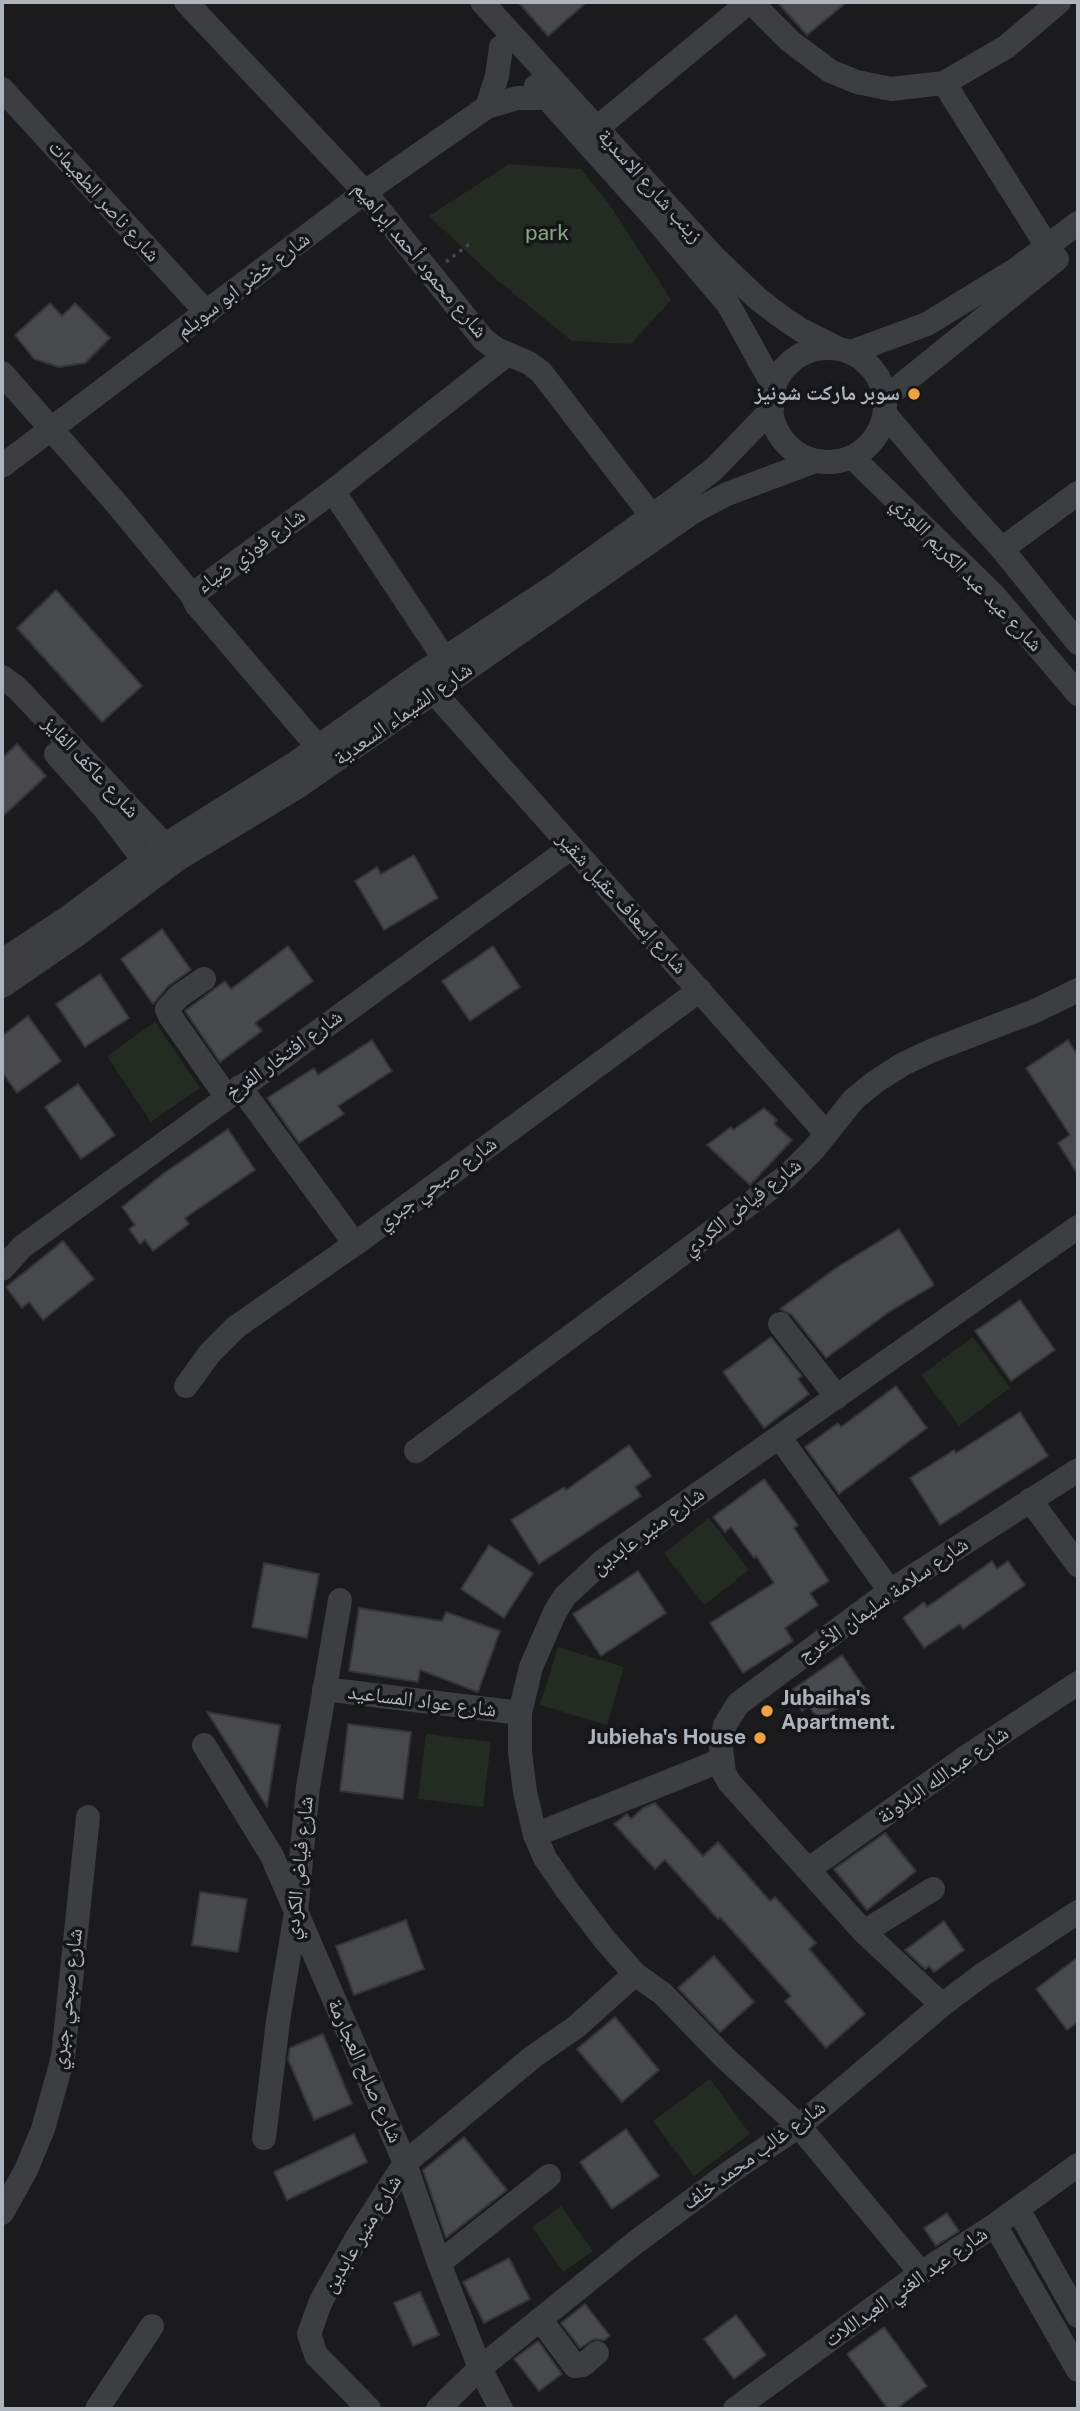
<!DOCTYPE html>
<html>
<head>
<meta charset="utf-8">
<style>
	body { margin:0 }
	#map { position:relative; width:1080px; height:2411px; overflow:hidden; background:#1b1b1d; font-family:"Public Sans",sans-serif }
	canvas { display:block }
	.frame { position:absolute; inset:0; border:4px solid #aeb4bc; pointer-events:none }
</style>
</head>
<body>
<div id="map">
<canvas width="1080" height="2411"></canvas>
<div class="frame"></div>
</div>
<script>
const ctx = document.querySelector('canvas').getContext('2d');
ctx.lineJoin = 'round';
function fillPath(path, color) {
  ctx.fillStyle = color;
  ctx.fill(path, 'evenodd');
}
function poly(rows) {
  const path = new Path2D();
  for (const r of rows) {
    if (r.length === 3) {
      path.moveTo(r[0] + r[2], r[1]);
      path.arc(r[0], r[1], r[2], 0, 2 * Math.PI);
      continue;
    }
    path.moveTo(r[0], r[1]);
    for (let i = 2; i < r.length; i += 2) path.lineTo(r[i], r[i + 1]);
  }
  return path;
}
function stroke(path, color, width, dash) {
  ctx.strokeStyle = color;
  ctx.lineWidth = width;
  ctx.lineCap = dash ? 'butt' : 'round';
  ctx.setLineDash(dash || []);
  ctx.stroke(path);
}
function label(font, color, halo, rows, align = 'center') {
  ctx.font = font + ' "Public Sans","Noto Naskh Arabic",sans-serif';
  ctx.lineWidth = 7;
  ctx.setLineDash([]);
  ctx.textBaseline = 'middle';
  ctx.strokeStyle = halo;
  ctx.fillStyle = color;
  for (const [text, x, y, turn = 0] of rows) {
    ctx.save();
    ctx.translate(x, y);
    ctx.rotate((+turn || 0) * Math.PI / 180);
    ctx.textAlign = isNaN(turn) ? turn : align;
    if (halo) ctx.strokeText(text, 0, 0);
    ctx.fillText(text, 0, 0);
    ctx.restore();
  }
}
fillPath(poly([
	[509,164,581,169,610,205,671,300,631,344,572,341,497,280,429,216],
	[155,1022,200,1088,151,1122,107,1056],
	[973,1337,1010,1388,959,1426,921,1375],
	[709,1518,749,1570,704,1605,664,1553],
	[558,1647,624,1667,607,1725,540,1705],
	[426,1734,491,1742,483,1807,418,1799],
	[710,2079,750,2134,694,2176,653,2121],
	[561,2206,593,2251,563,2272,532,2227]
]), '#232b23');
const building = poly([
	[518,2,587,2,548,36,518,2],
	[777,2,847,2,807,35,777,2],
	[50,303,62,316,75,303,110,338,85,363,59,367,34,359,15,335,50,303],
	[56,590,142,686,102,722,17,628,56,590],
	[17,744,46,776,2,817,2,758,17,744],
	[414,855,438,898,384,930,355,881,377,867,381,874,414,855],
	[162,929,191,970,168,986,153,1004,121,959,162,929],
	[288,946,313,981,255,1023,262,1031,220,1062,185,1011,225,981,231,989,288,946],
	[493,946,520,987,470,1021,442,981,493,946],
	[100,974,129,1018,85,1047,56,1004,100,974],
	[28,1016,61,1061,17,1093,2,1072,2,1036,28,1016],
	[372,1040,392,1071,338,1106,344,1114,299,1143,267,1098,314,1068,318,1075,372,1040],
	[1068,1040,1078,1056,1078,1175,1058,1143,1070,1135,1026,1068,1068,1040],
	[78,1084,115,1135,81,1159,45,1107,78,1084],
	[764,1108,777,1120,774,1124,792,1140,750,1185,707,1145,731,1127,733,1130,764,1108],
	[228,1129,255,1170,185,1218,189,1224,153,1251,145,1240,140,1244,129,1229,135,1225,122,1207,164,1173,228,1129],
	[899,1229,934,1285,889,1312,826,1358,792,1315,780,1309,836,1268,899,1229],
	[63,1241,94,1279,43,1320,29,1302,22,1308,6,1287,63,1241],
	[1020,1300,1055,1350,1011,1381,975,1331,1020,1300],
	[771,1337,802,1376,798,1379,809,1394,764,1428,723,1372,771,1337],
	[896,1386,927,1428,839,1494,805,1447,838,1423,841,1427,896,1386],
	[1020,1412,1048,1456,940,1525,910,1478,954,1450,956,1453,1020,1412],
	[629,1445,651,1476,635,1487,641,1496,539,1564,511,1520,564,1487,566,1490,629,1445],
	[764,1479,798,1525,794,1528,829,1581,810,1593,818,1605,785,1628,793,1641,743,1673,710,1623,774,1583,756,1556,754,1558,731,1527,725,1532,713,1517,764,1479],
	[489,1545,533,1573,504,1618,461,1589,489,1545],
	[992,1561,997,1569,1008,1561,1025,1585,963,1629,960,1624,924,1648,903,1618,924,1602,927,1607,992,1561],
	[264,1563,319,1574,307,1638,252,1627,264,1563],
	[638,1571,666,1613,601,1656,573,1614,638,1571],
	[359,1608,442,1621,446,1612,500,1631,478,1692,420,1670,418,1682,349,1671,359,1608],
	[842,1655,865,1689,819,1721,809,1706,802,1711,789,1692,842,1655],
	[207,1712,280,1725,267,1807,207,1712],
	[348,1724,411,1732,403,1799,340,1791,348,1724],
	[655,1803,703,1856,718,1842,770,1901,775,1897,816,1943,809,1949,865,2014,826,2048,785,2001,791,1996,720,1917,718,1919,665,1860,655,1869,614,1824,627,1814,631,1819,643,1808,655,1803],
	[885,1833,916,1871,867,1910,834,1869,885,1833],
	[200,1892,247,1899,238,1952,192,1945,200,1892],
	[406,1920,424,1969,354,1995,336,1946,406,1920],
	[944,1921,964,1950,934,1972,929,1966,925,1969,905,1950,944,1921],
	[714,1956,754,2002,720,2032,678,1988,714,1956],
	[1078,1957,1078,2022,1067,2030,1036,1989,1078,1957],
	[615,2017,659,2070,622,2102,577,2049,615,2017],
	[323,2034,352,2104,314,2120,288,2059,290,2048,323,2034],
	[626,2129,659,2176,612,2209,580,2162,626,2129],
	[354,2134,367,2162,287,2200,274,2172,354,2134],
	[464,2137,507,2190,446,2238,423,2170,464,2137],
	[947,2213,959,2231,936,2246,924,2228,947,2213],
	[509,2258,530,2299,484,2323,463,2282,509,2258],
	[420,2292,439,2335,413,2346,394,2303,420,2292],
	[585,2304,610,2336,604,2340,594,2339,580,2348,561,2323,585,2304],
	[736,2315,766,2355,734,2379,704,2339,736,2315],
	[884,2327,927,2386,896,2409,888,2409,847,2354,884,2327],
	[538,2341,562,2374,539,2391,514,2359,538,2341]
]);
fillPath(building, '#48494d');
stroke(building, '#353539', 2);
stroke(poly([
	[446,262,472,242]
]), '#424549', 3.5, [3.5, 5]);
stroke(poly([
	[186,2,365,192,483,339,496,349,529,363,541,372,651,515],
	[482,2,715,258,758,299,783,318,801,330,837,348],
	[751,2,790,41,830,71,857,82,891,89,944,83,1006,47,1059,2],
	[944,83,1047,246,1057,259],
	[536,86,658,222,728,304,774,387],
	[2,89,207,313],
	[487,107,497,76,501,47],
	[597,128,749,2],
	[828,405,57],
	[851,352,927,324,1015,270,1078,223],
	[2,373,116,503,192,595,333,491,506,355],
	[885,398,1056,260],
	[885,414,961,504,1002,549,1078,643],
	[852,457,993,594,1078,694],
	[2,466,365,192,487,107,517,98,547,98],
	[333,491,444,658],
	[1002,549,1078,493],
	[192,595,196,604,329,760],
	[2,677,17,688,175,856],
	[424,681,825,1132],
	[56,754,104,808,153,872],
	[2,961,67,918,165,845,294,764,419,675,556,585,675,499,714,469,772,409],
	[204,979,179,996,167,1009,170,1016,226,1096],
	[2,986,78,934,178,859,299,786,693,512,727,494,815,461],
	[240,1087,355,1244],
	[2,1269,22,1247,572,847],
	[780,1324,837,1397],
	[186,1386,210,1353,236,1327,355,1244,700,990],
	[780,1438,890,1591],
	[416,1451,787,1176,814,1149,854,1099,875,1082,903,1064,933,1050,1035,1011,1078,990],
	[1030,1500,1078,1565],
	[324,1689,520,1713],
	[204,1745,272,1856,405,2163,439,2263,480,2368,501,2409],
	[535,1835,722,1760],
	[809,1869,966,1757,1078,1683],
	[864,1932,933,1889],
	[942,2005,864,1932,729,1782,724,1773,721,1748,725,1725,738,1704,890,1591,1078,1470],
	[264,2138,278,2021,296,1912,308,1787,340,1600],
	[1018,2209,1078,2316],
	[2,2213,26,2170,43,2129,63,2057,88,1817],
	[995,2225,1078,2370],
	[439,2263,549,2176],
	[921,2273,799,2126,723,2056,663,1994,635,1974,605,1940,567,1890,545,1858,535,1835,525,1792,520,1752,520,1713,531,1667,555,1612,565,1596,604,1560,1078,1227],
	[540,2319,575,2366,583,2365,597,2353],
	[97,2409,152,2326],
	[369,2409,316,2355,309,2334,321,2301,358,2236,405,2163,534,2056,576,2027,635,1974],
	[438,2409,480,2368,636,2242,733,2170,799,2126,942,2005,982,1975,1078,1912],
	[735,2409,921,2273,995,2225,1078,2165]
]), '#3c3e42', 24);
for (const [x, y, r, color] of [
	[914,394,7,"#eda243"],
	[767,1711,7,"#eda243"],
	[760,1738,7,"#eda243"]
]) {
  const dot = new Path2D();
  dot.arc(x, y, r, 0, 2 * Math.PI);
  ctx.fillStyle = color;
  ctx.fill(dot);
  stroke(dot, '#161618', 2.5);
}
label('21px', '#aeb4bc', '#161618', [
	["زينب شارع الاسدية",650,186,48],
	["شارع ناصر الطعيمات",104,201,48],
	["شارع محمود أحمد إبراهيم",420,260,50],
	["شارع خضر ابو سويلم",243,285,-37],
	["شارع فوزي ضياء",251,551,-36],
	["شارع عيد عبد الكريم اللوزي",967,574,46],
	["شارع الشيماء السعدية",403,714,-35],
	["شارع عاكف الفايز",91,767,47],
	["شارع إسعاف عقيل شقير",622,903,48],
	["شارع افتخار الفرخ",284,1055,-36],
	["شارع صبحي جبري",437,1183,-36],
	["شارع فياض الكردي",742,1207,-38],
	["شارع منير عابدين",648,1531,-36],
	["شارع سلامة سليمان الأعرج",883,1600,-35],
	["شارع عواد المساعيد",422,1701,7],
	["شارع عبدالله البلاونة",943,1775,-35],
	["شارع فياض الكردي",299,1868,-84],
	["شارع صبحي جبري",67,1999,-83],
	["شارع صالح العجارمة",365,2071,66],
	["شارع غالب محمد خلف",754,2155,-36],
	["شارع منير عابدين",362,2234,-59],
	["شارع عبد الغني العبداللات",906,2287,-35]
]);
label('21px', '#87a686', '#161618', [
	["park",547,234]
]);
label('bold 21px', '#aeb4bc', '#161618', [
	["سوبر ماركت شونيز",900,394],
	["Jubaiha's",781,1699,"left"],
	["Apartment.",781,1723,"left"],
	["Jubieha's House",746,1738]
], 'right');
</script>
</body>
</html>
